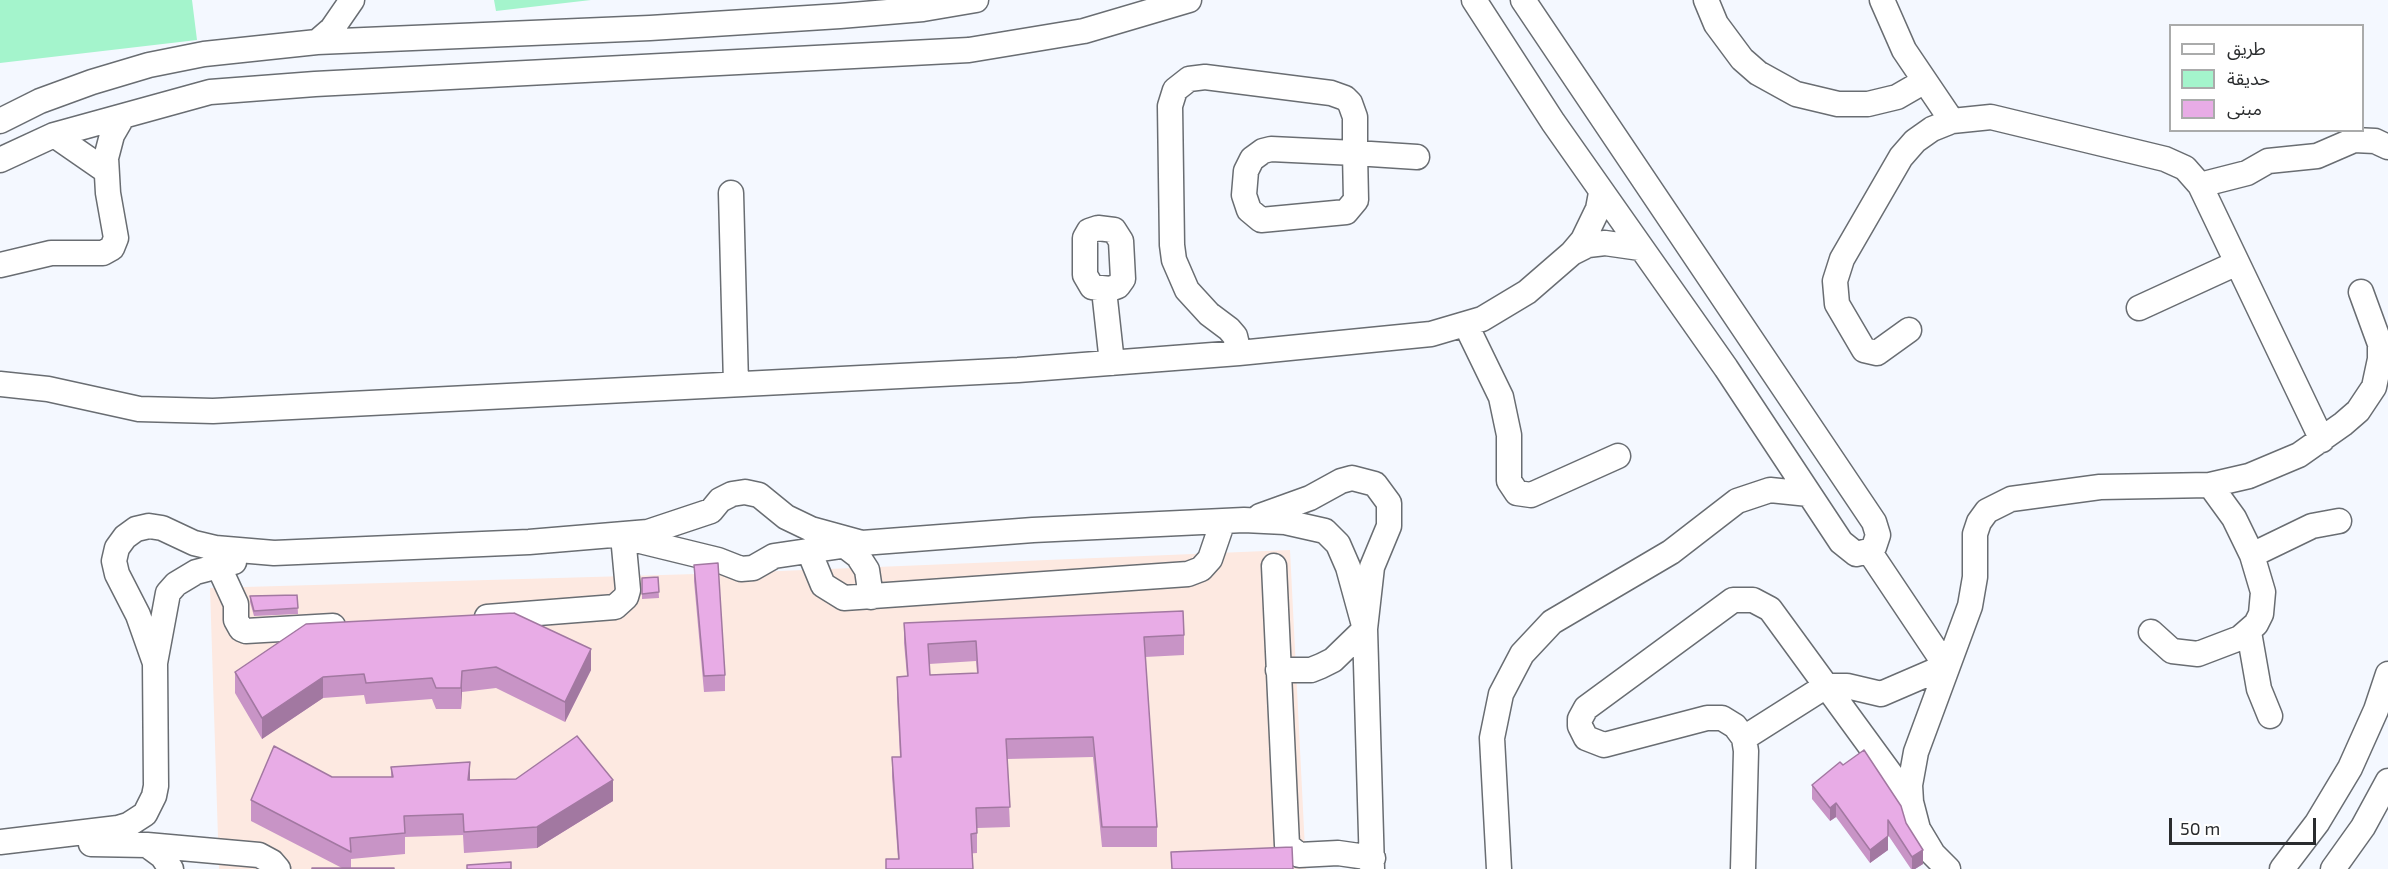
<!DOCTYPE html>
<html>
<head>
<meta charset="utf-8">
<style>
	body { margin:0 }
	#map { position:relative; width:2388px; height:869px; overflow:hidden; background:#f4f8ff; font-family:"Exo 2","Noto Sans Arabic",sans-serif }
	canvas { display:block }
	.legend { position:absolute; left:2169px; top:24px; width:195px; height:108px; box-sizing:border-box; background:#fff; border:2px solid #aaabab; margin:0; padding:8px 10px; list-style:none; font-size:18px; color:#2a2c2e }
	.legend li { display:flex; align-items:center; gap:12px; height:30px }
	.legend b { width:30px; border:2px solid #aaabab }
	.scale { position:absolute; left:2169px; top:818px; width:147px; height:27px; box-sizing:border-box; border:3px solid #2a2c2e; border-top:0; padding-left:8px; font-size:18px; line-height:21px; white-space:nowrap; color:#2a2c2e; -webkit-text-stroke:4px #fff; paint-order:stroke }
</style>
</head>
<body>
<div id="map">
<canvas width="2388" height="869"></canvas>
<ul class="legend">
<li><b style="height:8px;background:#fff"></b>طريق</li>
<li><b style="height:16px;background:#a4f4cc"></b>حديقة</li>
<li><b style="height:16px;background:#e8ace6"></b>مبنى</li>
</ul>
<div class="scale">50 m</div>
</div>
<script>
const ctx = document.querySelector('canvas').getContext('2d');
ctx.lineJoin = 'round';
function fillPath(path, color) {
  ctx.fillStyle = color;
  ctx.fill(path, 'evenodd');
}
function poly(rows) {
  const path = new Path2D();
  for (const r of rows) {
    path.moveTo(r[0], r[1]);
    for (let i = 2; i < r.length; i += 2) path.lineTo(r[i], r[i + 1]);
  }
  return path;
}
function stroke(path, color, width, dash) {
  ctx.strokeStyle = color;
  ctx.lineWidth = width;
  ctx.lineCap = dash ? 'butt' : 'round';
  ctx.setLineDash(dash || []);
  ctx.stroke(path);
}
fillPath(poly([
	[1290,550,1306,869,219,869,210,588,731,573]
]), '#fde9e1');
fillPath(poly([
	[0,0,192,0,197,40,0,63],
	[494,0,591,0,496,11]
]), '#a4f4cc');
const minor = poly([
	[1474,0,1553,122,1726,368,1841,542,1856,554,1869,551,1874,547,1878,535,1874,522,1523,0],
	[1706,0,1716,24,1742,59,1758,73,1796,94,1838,104,1868,104,1897,97,1923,82],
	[1882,0,1904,50,1952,121],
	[317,42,332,29,352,0],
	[0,121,40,101,92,82,149,65,204,54,317,42,650,28,840,16,923,9,976,0],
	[54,135,106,171],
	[0,160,54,135,210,92,315,84,969,50,1084,31,1189,0],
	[2200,185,2247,173,2268,161,2317,156,2354,140,2375,141,2388,147],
	[731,193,736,384],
	[1098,228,1114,230,1121,241,1123,279,1118,286,1110,289,1092,287,1085,275,1085,238,1089,231,1098,228],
	[1572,253,1588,245,1605,243,1640,248],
	[0,265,51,253,103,253,112,248,116,238,108,193,106,158,112,135,123,116],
	[1104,290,1112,363],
	[2139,308,2237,263],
	[1466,325,1501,397,1509,435,1509,481,1517,493,1531,495,1618,456],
	[1909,330,1877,353,1864,350,1837,304,1835,281,1842,259,1901,157,1915,141,1932,129,1952,121,1991,117,2165,159,2185,168,2200,185,2322,440],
	[1239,353,1235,336,1229,329,1209,314,1187,290,1174,260,1172,245,1170,106,1175,90,1189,79,1205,77,1331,93,1345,98,1350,103,1355,117,1355,153,1271,149,1263,151,1252,159,1246,171,1244,195,1249,210,1261,220,1346,212,1356,200,1355,153,1417,157],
	[0,384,48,389,139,409,213,411,1018,370,1239,353,1431,334,1482,319,1527,292,1572,253,1583,240,1598,209,1601,193],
	[1260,516,1310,498,1341,481,1352,478,1375,484,1389,503,1389,526,1372,567,1365,629,1372,869],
	[628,538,718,560,741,569,753,568,774,556,862,543,1033,530,1244,520,1285,522,1325,531,1338,544,1348,567,1365,629],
	[845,546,858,556,867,570,871,597],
	[809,551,823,585,844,598,1188,574,1201,569,1210,559,1223,521],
	[2252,555,2312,526,2339,521],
	[218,565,236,604,236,620,241,629,246,631,333,626],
	[1274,566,1287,845,1299,855,1338,853,1373,858],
	[487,617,615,607,626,597,628,590,623,536],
	[2151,632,2172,651,2198,654,2240,638,2256,624,2261,614,2263,592,2252,555,2234,518,2210,485],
	[2249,632,2259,689,2270,716],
	[155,663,138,615,117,574,114,561,117,548,125,537,136,529,149,526,162,528,194,543,215,548,274,553,529,542,648,532,711,511,720,500,732,494,745,492,759,495,786,517,811,529,862,543],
	[1278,670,1311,670,1321,666,1333,660,1365,629],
	[1744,738,1826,686,1847,686,1881,694,1946,666,1869,551],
	[0,842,118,828,128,825,145,814,154,796,156,786,155,663,168,593,176,584,196,572,234,562],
	[91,844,147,845,162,856,171,869],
	[147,845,259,855,272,862,278,869],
	[1499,869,1492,738,1501,694,1522,654,1552,622,1671,552,1737,501,1770,490,1809,494],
	[1743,869,1746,751,1744,738,1735,726,1722,718,1707,718,1604,745,1586,738,1580,726,1580,719,1586,708,1733,600,1753,600,1770,609,1911,802],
	[1948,869,1933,854,1918,829,1911,802,1910,785,1916,752,1970,606,1975,577,1975,534,1979,522,1987,511,2011,499,2100,487,2210,485,2249,476,2299,455,2343,424,2358,411,2374,387,2380,359,2380,344,2361,292],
	[2282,869,2317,823,2350,768,2376,710,2388,674],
	[2333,869,2363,827,2388,781]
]);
stroke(minor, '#696d72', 27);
stroke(minor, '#fff', 24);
fillPath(poly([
	[694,565,725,675,725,691,704,692,694,581],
	[658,577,659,598,642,599,642,578],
	[297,595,298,614,254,616,250,602,250,596],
	[904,623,1184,635,1184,655,1145,657,1157,827,1157,847,1102,847,1093,757,1007,759,1010,827,977,828,977,853,898,859,892,777,892,757,900,757,897,697,897,677,907,676,904,643],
	[976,661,977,673,930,675,929,664],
	[306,624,591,670,565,722,496,688,462,692,461,709,436,709,432,699,366,704,364,695,323,698,262,739,235,693,235,672],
	[1843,765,1906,823,1923,864,1915,869,1911,869,1888,835,1888,850,1870,863,1836,817,1830,821,1812,799,1812,785],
	[391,767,470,780,613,801,537,848,464,853,463,835,405,837,405,854,351,859,351,868,342,868,251,821,251,800,332,777,391,777]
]), '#c894c6');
fillPath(poly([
	[591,649,591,670,565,722,565,702],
	[462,671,462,692,461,709,461,688],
	[323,677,323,698,262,739,262,718],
	[470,762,470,783,468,780],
	[613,780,613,801,537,848,537,827],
	[1836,803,1836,817,1830,821,1830,808],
	[1888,836,1888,850,1870,863,1870,850],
	[1923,850,1923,864,1915,869,1912,869,1912,857]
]), '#a278a1');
const building = poly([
	[718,563,725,675,704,676,694,565,718,563],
	[658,577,659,592,642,594,642,578,658,577],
	[297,595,298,608,254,611,250,596,297,595],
	[1183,611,1184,635,1144,637,1157,827,1102,827,1093,737,1006,739,1010,807,976,808,977,833,971,834,973,869,886,869,886,859,899,859,892,757,901,757,897,677,908,676,904,623,1183,611],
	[976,641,978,673,930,675,928,644,976,641],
	[514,613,591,649,565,702,496,667,462,671,461,688,436,688,432,678,366,683,364,674,323,677,262,718,235,672,306,624,514,613],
	[577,736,613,780,537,827,464,832,463,814,404,816,405,833,350,838,351,852,251,800,274,746,332,777,393,777,391,767,470,762,468,780,516,779,577,736],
	[1864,750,1901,806,1906,823,1923,850,1912,857,1888,820,1888,836,1870,850,1836,803,1830,808,1812,785,1840,762,1843,765,1864,750],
	[1292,847,1293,869,1172,869,1171,852,1292,847],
	[511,862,511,869,467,869,467,865,511,862],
	[312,868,394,868,394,869,312,869,312,868]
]);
fillPath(building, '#e8ace6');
stroke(building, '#a278a1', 1.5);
</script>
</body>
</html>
